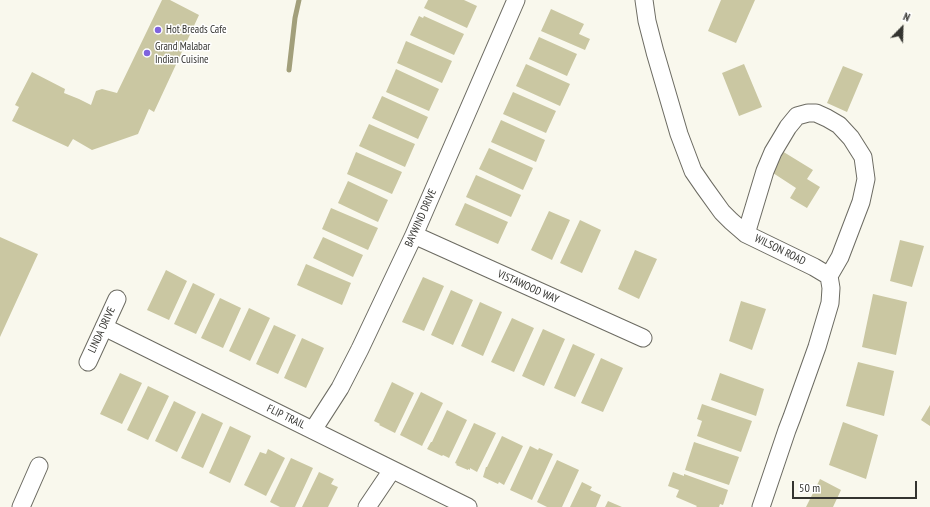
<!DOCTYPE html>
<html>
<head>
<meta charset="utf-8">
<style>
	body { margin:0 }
	#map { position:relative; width:930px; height:507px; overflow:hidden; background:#f9f8ed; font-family:"PT Sans Narrow",sans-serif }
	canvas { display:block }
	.north { position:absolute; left:882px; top:8px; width:40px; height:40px; -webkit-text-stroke:3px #fff; paint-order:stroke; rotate:23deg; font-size:11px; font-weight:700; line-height:16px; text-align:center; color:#343430 }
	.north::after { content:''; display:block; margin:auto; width:14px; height:18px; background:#343430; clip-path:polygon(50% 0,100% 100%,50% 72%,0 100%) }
	.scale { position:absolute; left:792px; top:481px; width:125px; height:18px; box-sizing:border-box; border:2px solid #343430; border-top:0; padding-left:5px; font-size:12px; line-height:14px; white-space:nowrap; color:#343430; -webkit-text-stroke:3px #fff; paint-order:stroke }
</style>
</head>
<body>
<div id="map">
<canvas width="930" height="507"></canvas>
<div class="north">N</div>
<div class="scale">50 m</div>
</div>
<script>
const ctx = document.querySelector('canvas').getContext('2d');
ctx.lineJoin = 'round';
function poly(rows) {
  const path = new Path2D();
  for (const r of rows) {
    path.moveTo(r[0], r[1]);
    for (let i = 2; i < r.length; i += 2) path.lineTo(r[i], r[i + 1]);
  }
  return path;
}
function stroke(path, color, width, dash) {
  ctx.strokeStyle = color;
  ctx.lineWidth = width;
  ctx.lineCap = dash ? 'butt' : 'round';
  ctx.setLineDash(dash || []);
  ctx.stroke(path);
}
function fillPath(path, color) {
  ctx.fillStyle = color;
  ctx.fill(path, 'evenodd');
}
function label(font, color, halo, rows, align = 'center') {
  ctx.font = font + ' "PT Sans Narrow",sans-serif';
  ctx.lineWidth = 3;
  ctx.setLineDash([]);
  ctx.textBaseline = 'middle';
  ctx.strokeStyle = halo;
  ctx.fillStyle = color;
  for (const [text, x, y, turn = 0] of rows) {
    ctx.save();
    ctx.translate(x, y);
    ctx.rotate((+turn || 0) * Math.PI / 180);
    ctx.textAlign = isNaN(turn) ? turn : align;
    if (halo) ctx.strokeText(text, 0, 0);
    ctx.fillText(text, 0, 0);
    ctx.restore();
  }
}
stroke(poly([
	[289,70,295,18,299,0]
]), '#a29f7b', 5);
fillPath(poly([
	[162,0,170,0,199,15,154,112,149,109,138,134,92,150,73,139,68,147,12,121,19,107,15,105,32,72,65,89,64,93,79,99,91,105,96,91,102,89,117,93],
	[428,0,464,0,477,6,467,28,424,8],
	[721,0,755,0,736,43,708,31],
	[551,9,584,24,579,34,590,39,585,50,541,31],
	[419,16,423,18,424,16,464,34,454,55,410,35],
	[539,37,577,54,567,76,529,59],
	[406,41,452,61,442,83,397,63],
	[526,64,570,84,560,106,516,86],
	[744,64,762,107,739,116,722,73],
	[843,66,863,74,847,112,827,103],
	[396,69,439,89,429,111,386,92],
	[513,92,556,111,546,133,503,114],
	[382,96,428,117,418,139,372,118],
	[501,120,545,140,536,162,491,142],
	[369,124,415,144,405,167,359,146],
	[489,148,533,168,523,190,479,169],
	[782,151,813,170,807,179,820,187,807,208,790,198,796,188,770,171],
	[356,152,402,172,392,194,347,174],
	[476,175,521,195,511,217,466,197],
	[348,181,388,200,378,222,338,203],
	[465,203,508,222,498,244,455,225],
	[331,208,378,228,368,250,322,229],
	[549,211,570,220,552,260,531,250],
	[580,220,601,230,582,273,560,263],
	[0,237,38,254,0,337],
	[323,237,363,255,353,277,313,258],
	[900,240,924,246,912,287,890,281],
	[635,250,657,259,639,299,618,289],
	[306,264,351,283,342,305,297,285],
	[166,270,187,281,169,320,147,310],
	[423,277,444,286,424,331,402,322],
	[193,283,215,294,196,334,174,324],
	[451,290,473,300,453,345,431,335],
	[873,294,907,302,896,355,862,347],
	[220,298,241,308,223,348,201,338],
	[741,301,766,309,752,350,729,341],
	[480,302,502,312,483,356,461,346],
	[249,308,270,318,250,361,229,351],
	[512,318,534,328,514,372,491,362],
	[274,325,296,335,278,374,256,364],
	[543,329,565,339,544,386,522,376],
	[302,338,324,348,306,388,284,378],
	[573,344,595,354,575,397,554,388],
	[601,358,623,368,603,412,581,403],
	[858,362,894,371,884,416,846,406],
	[120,373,142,383,122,424,100,414],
	[720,373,764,389,756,416,711,400],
	[392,382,414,393,395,433,379,425,380,424,374,421],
	[148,386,169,396,148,440,127,430],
	[421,392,443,403,422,446,400,435],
	[174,401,196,412,177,452,155,441],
	[702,404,752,421,741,452,697,436,702,421,697,419],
	[930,405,930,426,921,420],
	[447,410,467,420,449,458,443,455,442,456,427,449,431,442,432,442],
	[202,413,223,423,203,468,181,458],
	[843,422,878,435,866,479,829,465],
	[474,423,496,433,477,472,470,468,470,470,468,469,468,470,456,465,457,464,455,463],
	[230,426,251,436,230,483,209,473],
	[502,436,523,446,504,485,499,482,498,484,483,477,486,467,487,467],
	[694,442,739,457,729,485,685,470],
	[530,446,538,450,539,448,553,454,532,500,510,490],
	[268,449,285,458,266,496,244,485,260,452,266,454],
	[291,458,313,468,295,507,280,507,270,502],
	[557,460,579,470,562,507,547,507,537,502],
	[319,472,334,479,331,484,338,487,328,507,302,507],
	[673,472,684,476,684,474,728,490,723,505,720,504,719,507,696,507,697,506,676,497,679,490,668,486],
	[820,479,841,490,833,507,806,507],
	[582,482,592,487,590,490,601,495,596,507,570,507],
	[608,501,622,507,605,507]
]), '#cac7a2');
const minor = poly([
	[644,0,647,21,655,52,679,134,693,171,704,187,722,212,731,221,746,234,814,267,829,276,831,288,830,303,817,347,792,417,787,430,761,507],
	[746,234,765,171,773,152,788,127,797,116,808,113,816,113,827,118,839,125,851,138,863,157,866,179,861,202,840,257,829,276],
	[414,235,643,338],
	[104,327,468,507],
	[88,362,117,299],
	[313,430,340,388,360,349,414,235,516,0],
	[21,507,39,466],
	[367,507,392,470]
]);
stroke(minor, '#6c6b62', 19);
stroke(minor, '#fff', 17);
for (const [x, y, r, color] of [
	[158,30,4,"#7f63de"],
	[147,53,4,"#7f63de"]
]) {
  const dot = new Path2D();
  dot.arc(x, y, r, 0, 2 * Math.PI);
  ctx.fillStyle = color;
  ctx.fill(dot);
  stroke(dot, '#fff', 1.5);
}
label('11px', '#343430', '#fff', [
	["Hot Breads Cafe",166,30],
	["Grand Malabar",155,47],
	["Indian Cuisine",155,60]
], 'left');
label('11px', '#343430', '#fff', [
	["BAYWIND DRIVE",421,218,-66],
	["WILSON ROAD",780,250,26],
	["VISTAWOOD WAY",528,287,24],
	["LINDA DRIVE",102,330,-65],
	["FLIP TRAIL",286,417,26]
]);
</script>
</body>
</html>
